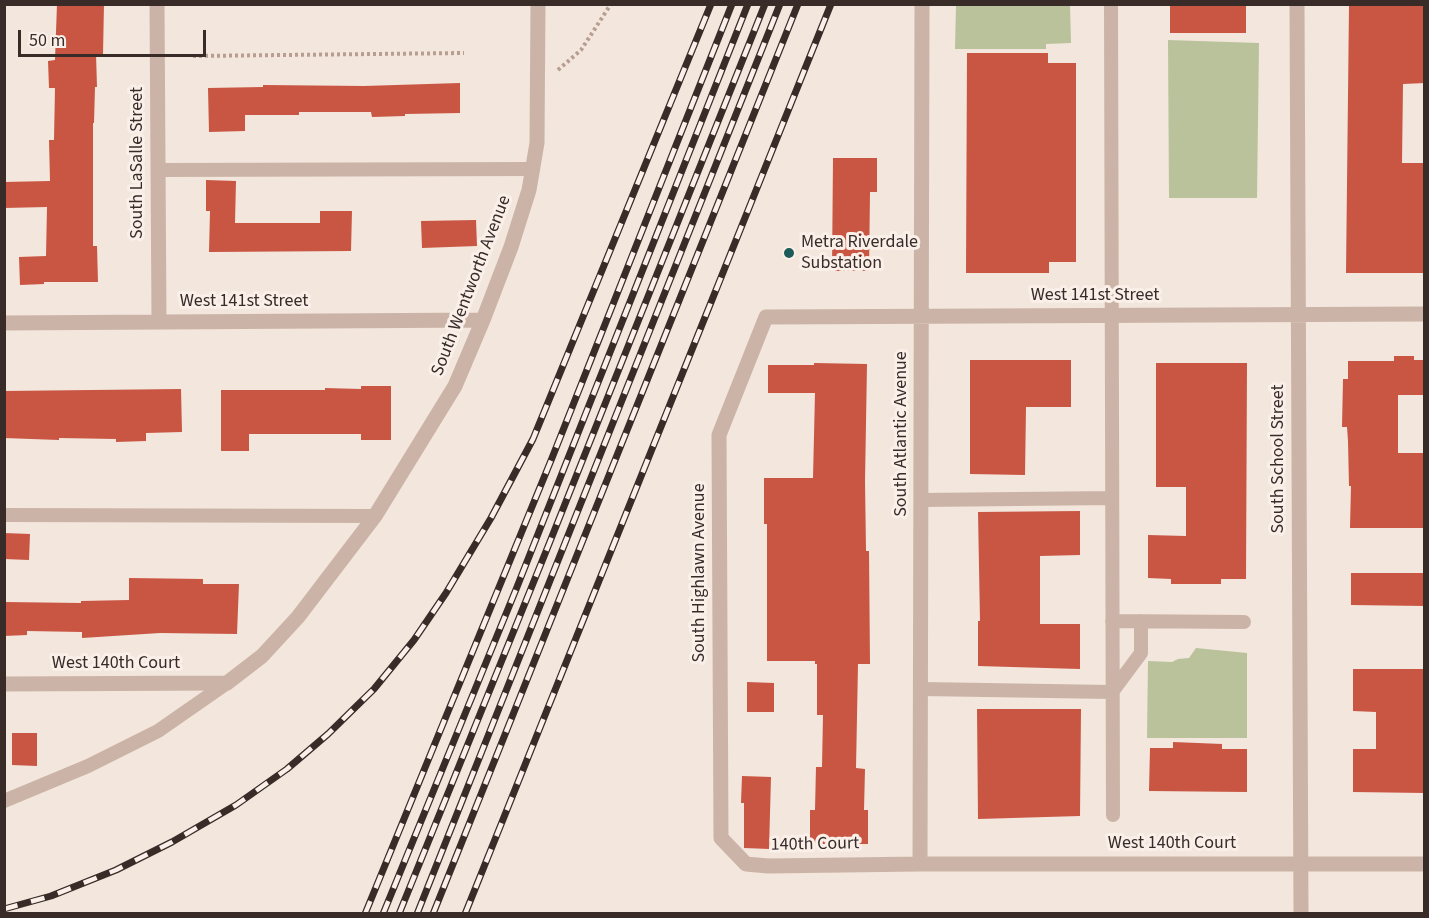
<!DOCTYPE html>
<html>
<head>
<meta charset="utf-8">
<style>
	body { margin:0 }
	#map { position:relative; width:1429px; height:918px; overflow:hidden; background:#f3e6dc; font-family:"Source Sans 3",sans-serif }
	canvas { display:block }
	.frame { position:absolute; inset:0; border:6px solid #382b28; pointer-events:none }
	.scale { position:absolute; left:18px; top:30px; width:188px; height:27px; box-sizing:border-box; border:3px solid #382b28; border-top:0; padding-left:8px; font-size:18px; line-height:21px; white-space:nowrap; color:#382b28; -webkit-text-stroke:4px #faf0e9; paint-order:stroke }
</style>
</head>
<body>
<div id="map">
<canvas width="1429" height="918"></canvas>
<div class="frame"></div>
<div class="scale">50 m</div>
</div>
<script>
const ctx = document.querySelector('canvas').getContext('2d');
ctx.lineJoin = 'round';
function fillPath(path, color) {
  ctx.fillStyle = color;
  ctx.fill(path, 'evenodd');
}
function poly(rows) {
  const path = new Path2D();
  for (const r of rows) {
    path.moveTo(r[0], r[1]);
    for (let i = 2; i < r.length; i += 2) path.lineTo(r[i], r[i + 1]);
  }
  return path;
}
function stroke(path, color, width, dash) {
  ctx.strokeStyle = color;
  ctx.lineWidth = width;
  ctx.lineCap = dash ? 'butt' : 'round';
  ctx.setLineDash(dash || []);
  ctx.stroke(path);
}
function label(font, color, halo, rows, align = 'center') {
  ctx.font = font + ' "Source Sans 3",sans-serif';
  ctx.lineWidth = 6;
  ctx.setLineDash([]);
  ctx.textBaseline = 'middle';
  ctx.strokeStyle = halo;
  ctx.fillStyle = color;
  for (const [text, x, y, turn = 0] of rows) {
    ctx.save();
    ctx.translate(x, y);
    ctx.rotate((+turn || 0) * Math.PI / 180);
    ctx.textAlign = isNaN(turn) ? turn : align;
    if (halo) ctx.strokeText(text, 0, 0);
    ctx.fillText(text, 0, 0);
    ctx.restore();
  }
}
fillPath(poly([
	[956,5,1070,5,1071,43,1046,44,1046,49,955,49],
	[1168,40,1259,43,1257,198,1169,198],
	[1196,648,1247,653,1247,738,1147,738,1148,661,1172,662,1178,659,1189,658]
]), '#bac29b');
fillPath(poly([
	[57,4,104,4,103,54,96,54,97,87,95,87,94,123,93,123,93,246,97,246,98,282,44,282,44,284,20,285,19,257,46,256,47,207,4,208,4,182,50,181,49,140,54,140,55,88,49,88,48,61,55,60],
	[1170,4,1246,4,1246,33,1170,33],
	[1349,6,1425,6,1425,83,1403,84,1402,163,1425,163,1425,273,1346,273],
	[967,53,1048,53,1048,63,1076,63,1076,262,1049,262,1049,273,966,273],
	[460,83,460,113,405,114,405,116,372,117,371,112,299,112,299,115,245,115,245,131,209,132,208,88,263,87,263,85,364,86],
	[833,158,877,158,877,192,870,192,869,271,832,271],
	[206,180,236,181,235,223,320,223,320,211,352,211,351,251,209,252,210,211,206,211],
	[476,220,477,246,422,248,421,221],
	[1394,356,1414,356,1414,360,1425,360,1425,395,1398,395,1398,453,1425,453,1425,528,1350,528,1351,486,1349,486,1348,441,1347,427,1342,427,1343,379,1348,379,1348,361,1394,361],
	[970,360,1071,360,1071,407,1026,407,1025,475,970,474],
	[814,363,867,364,865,481,866,551,869,551,870,664,858,664,856,768,865,769,864,810,868,810,868,844,810,844,810,810,815,810,816,767,822,767,823,715,817,715,817,664,815,664,815,661,767,661,767,524,764,524,764,478,813,478,815,393,768,393,768,365,814,365],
	[1156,363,1247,363,1246,579,1221,579,1221,584,1171,584,1171,579,1148,578,1148,535,1186,536,1186,487,1156,487],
	[361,386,391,386,391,440,361,440,361,434,249,434,249,451,221,451,221,390,325,390,325,388,361,389],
	[181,389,182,432,146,433,146,441,116,442,116,439,59,438,59,440,4,438,4,391],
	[1080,511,1080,555,1040,556,1040,624,1080,624,1080,669,978,666,978,621,980,621,978,512],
	[4,533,30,534,29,560,4,559],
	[1351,573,1425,573,1425,606,1351,605],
	[129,578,203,579,203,584,239,584,237,634,160,633,82,638,82,632,27,631,27,635,4,636,4,602,81,603,81,601,129,600],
	[1353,669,1425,669,1425,793,1353,792,1353,749,1376,749,1376,712,1353,711],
	[747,682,774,683,774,712,747,712],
	[977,709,1081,709,1080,816,978,819],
	[12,733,37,733,37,766,12,765],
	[1173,742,1222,744,1222,749,1247,749,1247,792,1149,791,1150,748,1173,748],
	[742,776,771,777,769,849,744,848,744,803,741,803]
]), '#c95543');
stroke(poly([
	[193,56,464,53],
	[558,70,581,50,611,4]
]), '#b79e91', 4, [3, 3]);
stroke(poly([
	[1111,4,1113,815],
	[158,170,533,169],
	[921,500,1112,498],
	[4,515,375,516],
	[1112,621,1244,622],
	[921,689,1112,692,1141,653,1141,621],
	[4,801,88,766,158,731,227,683]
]), '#cbb4a7', 14);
stroke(poly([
	[157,4,159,322],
	[1297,4,1301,914],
	[1424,314,766,317,719,435,721,838,746,864,768,866,920,864,1424,864],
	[4,323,483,320],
	[4,684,227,683,262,656,298,617,375,516,455,386,483,320,511,247,529,190,537,143,538,4],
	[920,864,922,4]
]), '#cbb4a7', 15);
const rail = poly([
	[4,909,51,896,116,870,172,842,236,805,287,769,328,734,374,689,414,640,446,593,491,518,533,439,711,4],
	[365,914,552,458,732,4],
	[383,914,517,587,748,4],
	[399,914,549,544,765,4],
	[417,914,780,4],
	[433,914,798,4],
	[465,914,831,4]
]);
stroke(rail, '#382b28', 7);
stroke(rail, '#faf0e9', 4.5, [14]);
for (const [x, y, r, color] of [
	[789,253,6,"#1c5b58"]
]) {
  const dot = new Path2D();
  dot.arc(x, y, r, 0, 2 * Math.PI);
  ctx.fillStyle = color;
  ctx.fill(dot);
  stroke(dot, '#faf0e9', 2);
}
label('18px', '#382b28', '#faf0e9', [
	["South LaSalle Street",138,163,-90],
	["South Wentworth Avenue",472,286,-69],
	["West 141st Street",1095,296],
	["West 141st Street",244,302],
	["South Atlantic Avenue",902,434,-90],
	["South School Street",1279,459,-90],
	["South Highlawn Avenue",700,573,-90],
	["West 140th Court",116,664],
	["West 140th Court",1172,844],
	["140th Court",815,845,-1]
]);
label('18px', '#382b28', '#faf0e9', [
	["Metra Riverdale",801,243],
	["Substation",801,264]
], 'left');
</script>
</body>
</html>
